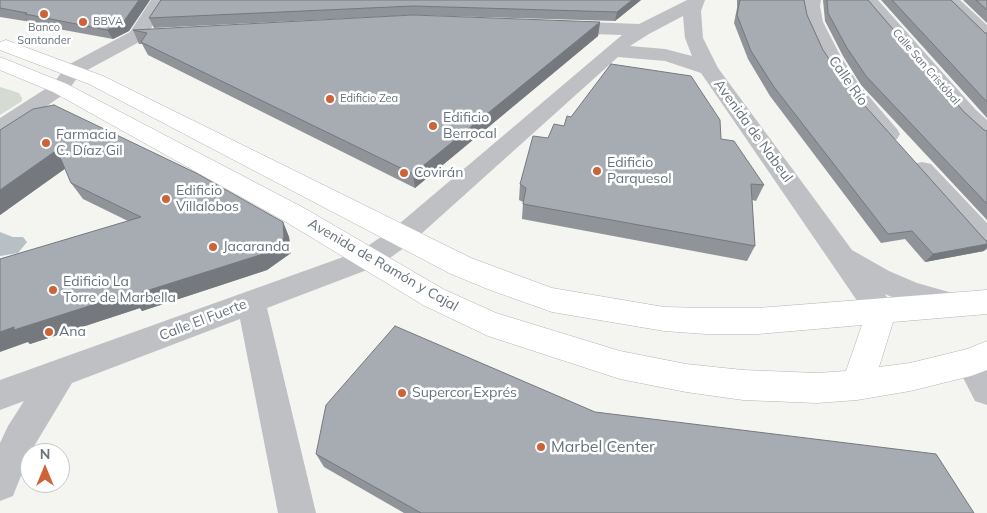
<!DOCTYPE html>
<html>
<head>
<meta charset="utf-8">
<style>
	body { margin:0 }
	#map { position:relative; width:987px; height:513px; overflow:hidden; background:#f4f4f1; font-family:Mulish,sans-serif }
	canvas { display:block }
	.north { position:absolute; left:20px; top:443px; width:50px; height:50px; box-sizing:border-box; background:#fff; border:1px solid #c2c7cb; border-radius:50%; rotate:0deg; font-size:14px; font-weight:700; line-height:20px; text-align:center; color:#67727e }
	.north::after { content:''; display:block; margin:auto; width:18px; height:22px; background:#cc6339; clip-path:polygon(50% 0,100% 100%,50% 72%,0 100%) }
</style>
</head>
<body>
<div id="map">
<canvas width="987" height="513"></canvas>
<div class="north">N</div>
</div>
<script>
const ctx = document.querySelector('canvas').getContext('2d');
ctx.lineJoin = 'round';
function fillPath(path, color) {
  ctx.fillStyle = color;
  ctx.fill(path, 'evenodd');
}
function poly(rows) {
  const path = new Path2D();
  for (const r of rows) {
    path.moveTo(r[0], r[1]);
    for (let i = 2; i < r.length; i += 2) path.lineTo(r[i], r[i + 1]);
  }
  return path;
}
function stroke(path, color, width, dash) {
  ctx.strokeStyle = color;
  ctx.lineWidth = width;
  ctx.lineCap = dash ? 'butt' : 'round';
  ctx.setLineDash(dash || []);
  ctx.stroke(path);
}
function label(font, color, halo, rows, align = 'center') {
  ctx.font = font + ' Mulish,sans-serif';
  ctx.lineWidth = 5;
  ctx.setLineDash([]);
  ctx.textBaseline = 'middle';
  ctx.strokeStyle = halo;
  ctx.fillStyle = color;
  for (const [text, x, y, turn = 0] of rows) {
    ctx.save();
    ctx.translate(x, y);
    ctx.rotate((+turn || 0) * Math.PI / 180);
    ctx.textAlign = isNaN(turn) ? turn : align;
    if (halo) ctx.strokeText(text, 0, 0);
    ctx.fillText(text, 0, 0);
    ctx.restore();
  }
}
fillPath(poly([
	[0,87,19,93,22,98,22,101,0,115]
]), '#d5dad3');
fillPath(poly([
	[0,232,13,237,23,237,27,242,18,253,0,256]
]), '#b7c0c4');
const major = poly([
	[6,40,103,76,471,258,552,288,664,307,706,308,758,308,987,290,987,314,893,322,879,367,910,363,967,349,987,341,987,370,971,376,910,391,857,400,817,403,743,400,686,392,620,379,488,336,423,305,286,222,53,92,0,70,0,57,67,84,304,208,443,289,496,313,620,351,686,364,743,370,817,373,846,371,862,325,758,334,706,334,664,331,552,312,490,290,451,274,89,84,0,50,0,42,6,40]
]);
stroke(major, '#b1b4b8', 1);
fillPath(poly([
	[151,0,169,0,150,30,174,28,181,30,183,34,181,38,141,41,80,74,67,92,8,133,0,135,0,118,53,84,66,66,130,32,151,0],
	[687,0,705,0,701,11,703,38,718,68,852,250,889,271,917,283,963,296,968,305,963,314,953,317,901,301,885,294,896,312,891,321,881,324,871,321,701,73,665,61,618,57,411,243,380,265,267,308,316,513,278,513,240,319,72,383,30,453,13,496,0,501,0,443,8,426,24,401,0,410,0,380,360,251,393,229,622,35,561,33,554,31,552,27,554,23,561,21,639,24,687,0],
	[683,16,685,38,692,56,665,49,630,46,649,34,683,16],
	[803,0,821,0,820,6,823,22,841,57,860,86,897,129,900,134,897,139,889,141,881,139,842,90,821,57,805,22,802,6,803,0],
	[860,0,878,0,975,109,987,120,987,139,979,137,959,119,860,0],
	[941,0,960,0,987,25,987,41,980,39,941,0],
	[922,162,931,164,987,223,987,250,978,247,913,176,910,170,913,164,922,162],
	[971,348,982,352,987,360,987,405,975,401,955,362,960,352,971,348]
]), '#bec0c4');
fillPath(major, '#fff');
fillPath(poly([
	[0,0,150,0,129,31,113,39,31,24,31,22,0,17],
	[161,0,641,0,615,21,414,15,154,28,149,18],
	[737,0,804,0,807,15,823,50,848,87,984,251,925,262,905,239,881,243,770,96,748,59,734,23,737,8],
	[823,0,868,0,964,112,984,130,987,131,987,220,861,85,843,56,825,21],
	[881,0,951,0,985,33,987,33,987,118],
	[963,0,987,0,987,23],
	[600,22,598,36,415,188,148,55,142,44,139,44,133,30],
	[571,117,721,139,764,185,756,201,752,200,755,246,747,261,522,219,523,202,519,200,520,184,548,138,564,126],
	[0,130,283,222,289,237,291,253,267,270,142,311,140,308,30,344,28,342,128,221,83,199,71,183,65,168,0,215],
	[316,454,974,513,404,513,324,467]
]), '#909499');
fillPath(poly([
	[139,0,150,0,129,31,113,39,107,30],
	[632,0,641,0,615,21,617,12],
	[600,22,598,36,415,188,413,174],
	[57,150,69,166,0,215,0,190],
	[283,222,289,237,291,253,267,270,142,311,140,308,30,344,28,342,0,352,0,332],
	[987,244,987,248,984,251,925,262,933,254]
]), '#75787d');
const building = poly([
	[0,0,139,0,124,21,107,30,25,14,27,13,0,8,0,0],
	[161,0,632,0,617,12,413,6,149,18,161,0],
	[740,0,804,0,807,15,823,50,848,87,985,240,987,241,987,244,933,254,912,231,888,234,774,87,751,51,737,15,740,0],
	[827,0,868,0,964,112,984,130,987,131,987,204,866,76,847,48,828,13,827,0],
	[892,0,951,0,985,33,987,33,987,102,892,0],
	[976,0,987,0,987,10,976,0],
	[413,15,600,22,413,174,141,42,147,33,133,30,413,15],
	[611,64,691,76,720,120,721,139,734,141,764,185,751,184,755,246,523,204,526,188,520,184,533,136,548,138,554,124,564,126,567,116,571,117,611,64],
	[54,105,196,173,283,222,284,238,260,255,130,296,130,293,14,330,14,327,0,332,0,259,141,217,71,183,57,150,0,190,0,130,33,109,54,105],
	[395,326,595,412,936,454,974,513,421,513,316,454,326,405,395,326]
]);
fillPath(building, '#a7acb2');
stroke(building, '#75787d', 1);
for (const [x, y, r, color] of [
	[44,14,5,"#cc6339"],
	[83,22,5,"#cc6339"],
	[330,99,5,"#cc6339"],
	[433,126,5,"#cc6339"],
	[46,143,5,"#cc6339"],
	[597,171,5,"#cc6339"],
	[404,173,5,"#cc6339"],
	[166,199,5,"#cc6339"],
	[213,247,5,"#cc6339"],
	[53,290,5,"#cc6339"],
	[49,332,5,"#cc6339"],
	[402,393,5,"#cc6339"],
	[541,447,5,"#cc6339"]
]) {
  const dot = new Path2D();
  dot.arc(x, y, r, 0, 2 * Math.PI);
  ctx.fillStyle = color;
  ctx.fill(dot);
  stroke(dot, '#fff', 2);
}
label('11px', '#67727e', '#fff', [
	["BBVA",93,22],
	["Banco",44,28,"center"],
	["Santander",44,41,"center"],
	["Edificio Zea",340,99]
], 'left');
label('11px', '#67727e', '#fff', [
	["Calle San Cristóbal",926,67,49]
]);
label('14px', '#67727e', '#fff', [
	["Calle Río",848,81,55],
	["Avenida de Nabeul",753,131,54],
	["Avenida de Ramón y Cajal",383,265,30],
	["Calle El Fuerte",203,320,-21]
]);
label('14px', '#67727e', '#fff', [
	["Edificio",443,118],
	["Berrocal",443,134],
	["Farmacia",56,135],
	["C. Díaz Gil",56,151],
	["Edificio",607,163],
	["Parquesol",607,179],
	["Covirán",414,173],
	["Edificio",176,191],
	["Villalobos",176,207],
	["Jacaranda",223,247],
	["Edificio La",63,282],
	["Torre de Marbella",63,298],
	["Ana",59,332],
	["Supercor Exprés",412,393]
], 'left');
label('16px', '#67727e', '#fff', [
	["Marbel Center",551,447]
], 'left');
</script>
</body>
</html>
